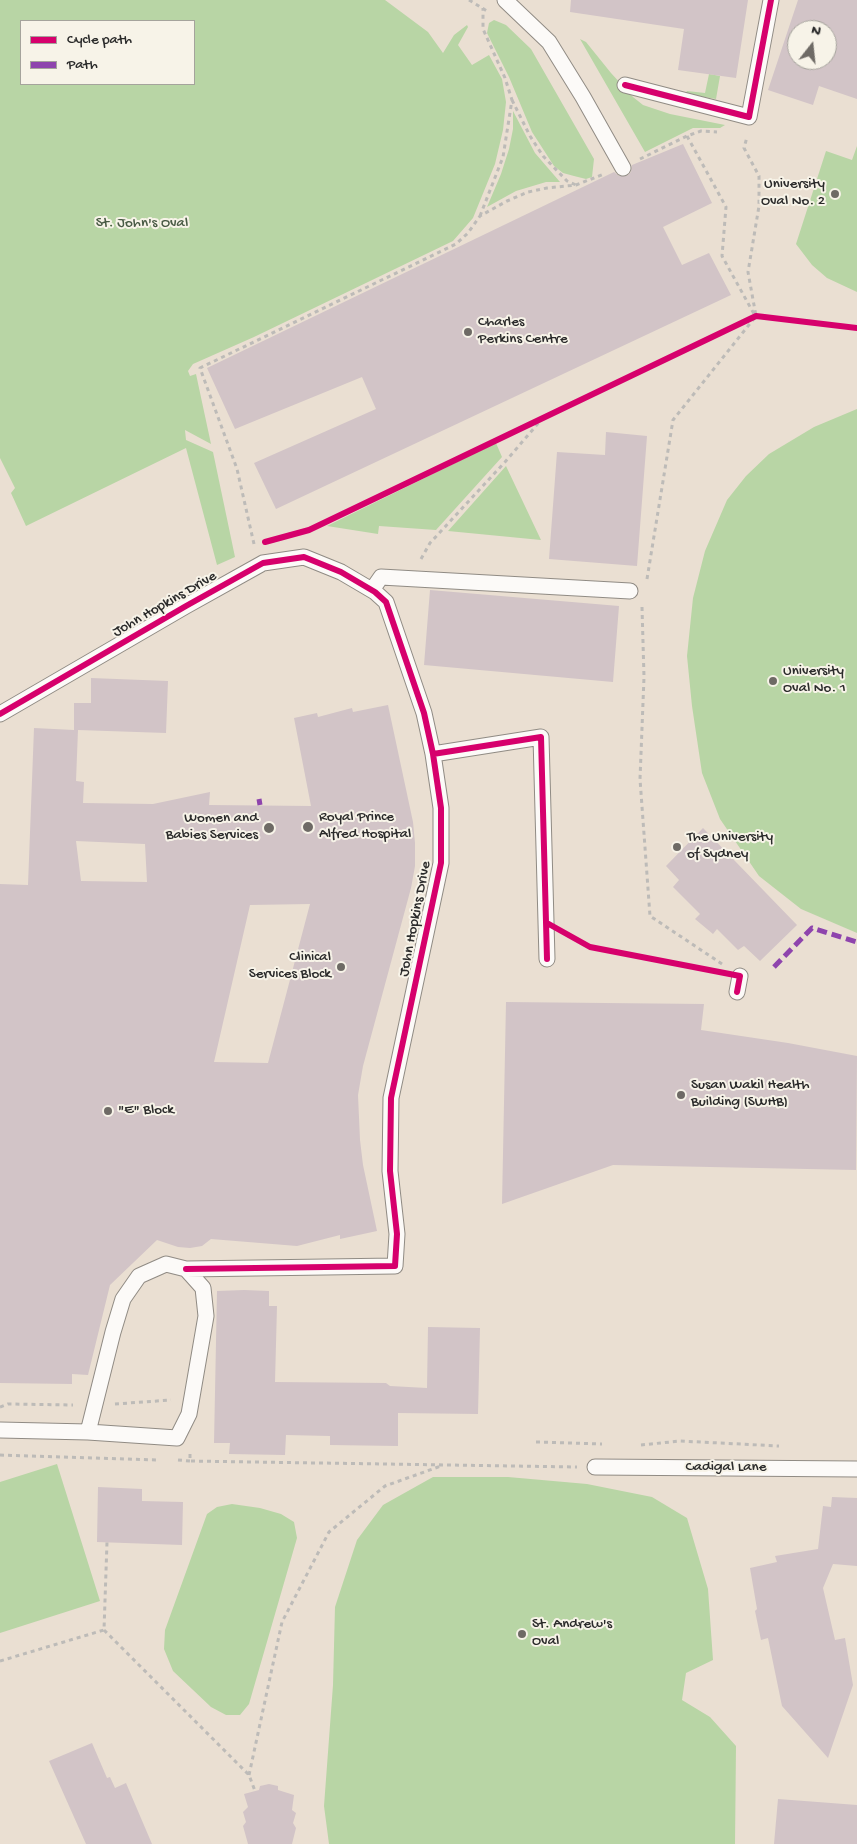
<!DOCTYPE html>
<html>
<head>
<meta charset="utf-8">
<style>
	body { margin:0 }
	#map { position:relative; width:857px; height:1844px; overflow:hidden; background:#eadfd2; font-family:"Gochi Hand",sans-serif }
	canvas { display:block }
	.legend { position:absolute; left:20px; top:20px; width:175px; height:65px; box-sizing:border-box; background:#f7f3e8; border:1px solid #a5a39c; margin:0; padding:6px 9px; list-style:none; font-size:15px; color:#2b2b2b }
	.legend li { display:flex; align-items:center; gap:10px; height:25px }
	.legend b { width:25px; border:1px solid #a5a39c }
	.north { position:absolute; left:787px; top:20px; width:50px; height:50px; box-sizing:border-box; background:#f7f3e8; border:1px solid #a5a39c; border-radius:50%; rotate:16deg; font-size:14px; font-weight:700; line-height:20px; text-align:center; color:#2b2b2b }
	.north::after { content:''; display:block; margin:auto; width:18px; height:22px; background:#6e6a65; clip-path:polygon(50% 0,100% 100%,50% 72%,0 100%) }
</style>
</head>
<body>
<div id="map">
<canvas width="857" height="1844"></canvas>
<ul class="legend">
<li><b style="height:6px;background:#d6006c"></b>Cycle path</li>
<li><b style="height:6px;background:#8e44ad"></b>Path</li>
</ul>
<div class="north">N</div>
</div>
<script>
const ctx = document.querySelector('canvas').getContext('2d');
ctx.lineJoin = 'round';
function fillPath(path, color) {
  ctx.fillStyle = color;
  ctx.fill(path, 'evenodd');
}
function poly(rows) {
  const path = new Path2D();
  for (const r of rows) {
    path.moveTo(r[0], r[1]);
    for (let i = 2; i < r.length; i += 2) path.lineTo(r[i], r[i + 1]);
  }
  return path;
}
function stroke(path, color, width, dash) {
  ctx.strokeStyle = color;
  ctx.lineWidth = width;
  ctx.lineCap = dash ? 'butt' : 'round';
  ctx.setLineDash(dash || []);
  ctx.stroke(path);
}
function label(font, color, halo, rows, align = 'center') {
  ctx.font = font + ' "Gochi Hand",sans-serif';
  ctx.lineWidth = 4;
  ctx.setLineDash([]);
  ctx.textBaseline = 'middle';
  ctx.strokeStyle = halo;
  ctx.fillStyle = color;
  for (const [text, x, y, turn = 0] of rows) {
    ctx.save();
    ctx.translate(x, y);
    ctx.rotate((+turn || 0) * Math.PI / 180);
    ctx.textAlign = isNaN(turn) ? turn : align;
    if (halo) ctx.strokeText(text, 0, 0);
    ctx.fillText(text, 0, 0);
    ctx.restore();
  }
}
fillPath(poly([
	[0,0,385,0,428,32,443,53,454,35,467,25,468,27,458,45,472,65,489,55,502,79,506,102,503,130,495,164,473,218,453,241,254,337,193,364,188,371,190,376,196,374,211,444,185,430,186,440,213,452,235,557,217,565,186,448,26,526,11,493,15,488,0,458],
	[21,21,194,21,194,84,21,84],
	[494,20,506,25,531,49,594,159,592,177,586,179,574,176,563,173,554,166,532,132,509,77,487,33,489,23],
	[580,39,586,42,611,73,633,97,643,105,670,114,725,125,720,128,693,128,645,152],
	[709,74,720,76,716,99,685,94,687,91,705,93],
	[513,111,535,153,560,182,546,182,516,191,487,207,501,174,509,149,513,129],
	[857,146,857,292,827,278,812,265,796,244,826,151,852,160],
	[857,409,857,933,801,909,759,876,720,819,702,773,692,706,687,656,693,598,705,551,727,500,746,476,769,454,814,427],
	[496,443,502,457,436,530,379,526,378,534,327,526],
	[506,466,541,540,448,531],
	[57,1464,100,1601,0,1633,0,1482],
	[433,1477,508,1477,587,1484,652,1497,687,1518,708,1589,713,1660,686,1673,682,1700,710,1717,736,1746,735,1844,329,1844,324,1806,333,1685,335,1607,357,1540,383,1505],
	[232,1504,260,1508,281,1514,294,1522,297,1538,249,1704,240,1715,226,1715,211,1707,173,1671,164,1649,165,1630,207,1514,217,1507]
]), '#b8d5a5');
fillPath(poly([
	[571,0,748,0,736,78,678,70,684,29,570,12],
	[798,0,857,0,857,99,819,86,813,105,768,90],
	[797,30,827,30,827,60,797,60],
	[683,144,712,203,663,227,682,265,709,253,731,295,276,509,254,463,376,409,362,377,235,429,207,368,614,172,619,176,627,176,631,172,632,165],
	[606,432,647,436,637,566,549,559,557,452,605,455],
	[430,590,619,606,613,682,424,665],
	[91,678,168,681,166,733,78,730,76,781,84,782,83,803,153,804,210,792,209,805,311,806,294,718,317,713,318,717,352,708,353,712,388,705,413,822,415,843,415,866,411,888,363,1066,358,1095,360,1140,363,1165,377,1231,340,1239,340,1235,297,1246,211,1239,202,1246,190,1248,178,1247,157,1240,110,1285,88,1375,72,1374,72,1384,0,1383,0,884,28,885,34,728,74,730,74,703,91,703],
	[76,841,145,844,147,882,81,881],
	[310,904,268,1063,214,1062,250,905],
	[703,828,797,925,760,961,744,946,738,950,717,929,713,934,695,919,700,914,673,887,679,880,666,866],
	[506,1002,704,1004,701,1030,788,1043,857,1056,856,1170,613,1165,502,1204],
	[244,1290,269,1291,269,1306,277,1306,275,1382,386,1383,390,1386,427,1388,428,1327,480,1328,478,1414,398,1413,398,1446,330,1445,330,1436,286,1435,285,1455,229,1454,230,1443,214,1443,217,1291],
	[98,1487,142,1489,142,1501,183,1502,182,1545,97,1542],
	[832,1497,857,1498,857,1566,833,1564,823,1588,835,1640,845,1638,853,1685,828,1758,782,1706,768,1638,761,1640,755,1611,757,1609,750,1568,777,1562,775,1556,818,1549,823,1506,831,1507],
	[92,1743,107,1778,110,1777,115,1788,126,1783,152,1844,86,1844,49,1761],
	[269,1784,278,1786,278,1790,294,1795,292,1810,296,1813,293,1823,296,1828,292,1844,248,1844,243,1826,246,1822,243,1812,248,1807,244,1794,259,1790,260,1786],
	[778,1799,857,1805,857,1844,774,1844]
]), '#d2c4c7');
const lane = poly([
	[505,0,549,42,583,97,623,168],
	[625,85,749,117,771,0],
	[372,590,381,577,630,591],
	[0,714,186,606,263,563,304,557,341,572,375,592,386,602,424,713,433,754,441,808,441,863,391,1098,390,1171,397,1234,395,1266,186,1269],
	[433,754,541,737,547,959],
	[737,992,740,976],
	[0,1430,88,1432,177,1438,189,1414,206,1316,203,1288,186,1269,166,1264,139,1276,123,1299,113,1332,88,1432],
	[595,1467,857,1469]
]);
stroke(lane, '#908b84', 17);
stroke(poly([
	[469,0,487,11],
	[512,100,530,136,543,156,567,181,576,185],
	[687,136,726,207,722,256,754,314],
	[640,159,687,136,701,131,717,132],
	[480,216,503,157,512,100,505,78,483,29,483,8],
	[275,539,309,530,756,316,857,328],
	[254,544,237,469,200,368,456,244,468,233,480,216,507,201,528,192,547,188,576,185,604,174],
	[421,559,430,543,505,462,541,420],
	[647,579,673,420,756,316,748,272,759,206,759,176,744,148,747,137],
	[642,607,644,677,640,779,650,916,725,966],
	[566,934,590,947,719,972],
	[115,1404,171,1400],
	[0,1407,8,1404,73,1405],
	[536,1442,602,1444],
	[641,1445,680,1441,779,1446],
	[190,1454,190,1461,577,1467],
	[0,1455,159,1460],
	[178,1460,190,1461],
	[104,1630,249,1775,255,1791],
	[0,1661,104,1630,107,1542],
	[249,1775,282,1622,329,1532,385,1486,441,1466]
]), '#bdbbb8', 3, [4, 4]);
stroke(lane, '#fcfaf8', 15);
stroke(poly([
	[259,799,260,805],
	[774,967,812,928,857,942]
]), '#8e44ad', 5, [10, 5]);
stroke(poly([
	[625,85,749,117,771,0],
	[265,542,309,530,756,316,857,328],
	[0,714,186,606,263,563,304,557,341,572,375,592,386,602,424,713,433,754,441,808,441,863,391,1098,390,1171,397,1234,395,1266,186,1269],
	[433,754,541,737,547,959],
	[547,923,590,947,740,976,737,992]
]), '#d6006c', 6);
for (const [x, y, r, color] of [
	[835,194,5,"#6e6a65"],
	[468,332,5,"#6e6a65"],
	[773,681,5,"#6e6a65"],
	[308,827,6,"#6e6a65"],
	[269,828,6,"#6e6a65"],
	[677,847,5,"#6e6a65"],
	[341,967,5,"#6e6a65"],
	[681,1095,5,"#6e6a65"],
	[108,1111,5,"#6e6a65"],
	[522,1634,5,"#6e6a65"]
]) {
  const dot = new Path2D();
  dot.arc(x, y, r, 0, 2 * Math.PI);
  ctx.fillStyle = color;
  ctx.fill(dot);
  stroke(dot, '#f7f3e8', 2);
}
label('15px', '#2b2b2b', '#f7f3e8', [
	["University",825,185,"right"],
	["Oval No. 2",825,202,"right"],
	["Charles",478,323],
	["Perkins Centre",478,340],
	["University",783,672],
	["Oval No. 1",783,689],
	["Royal Prince",319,818],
	["Alfred Hospital",319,835],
	["Women and",258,819,"right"],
	["Babies Services",258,836,"right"],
	["The University",687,838],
	["of Sydney",687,855],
	["Clinical",331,958,"right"],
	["Services Block",331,975,"right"],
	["Susan Wakil Health",691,1086],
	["Building (SWHB)",691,1103],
	["\"E\" Block",118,1111],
	["St. Andrew's",532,1625],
	["Oval",532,1642]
], 'left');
label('15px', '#495b45', '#f7f3e8', [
	["St. John's Oval",142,224]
]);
label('15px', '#2b2b2b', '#f7f3e8', [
	["John Hopkins Drive",165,605,-30],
	["John Hopkins Drive",416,919,-79],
	["Cadigal Lane",726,1468]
]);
</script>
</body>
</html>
